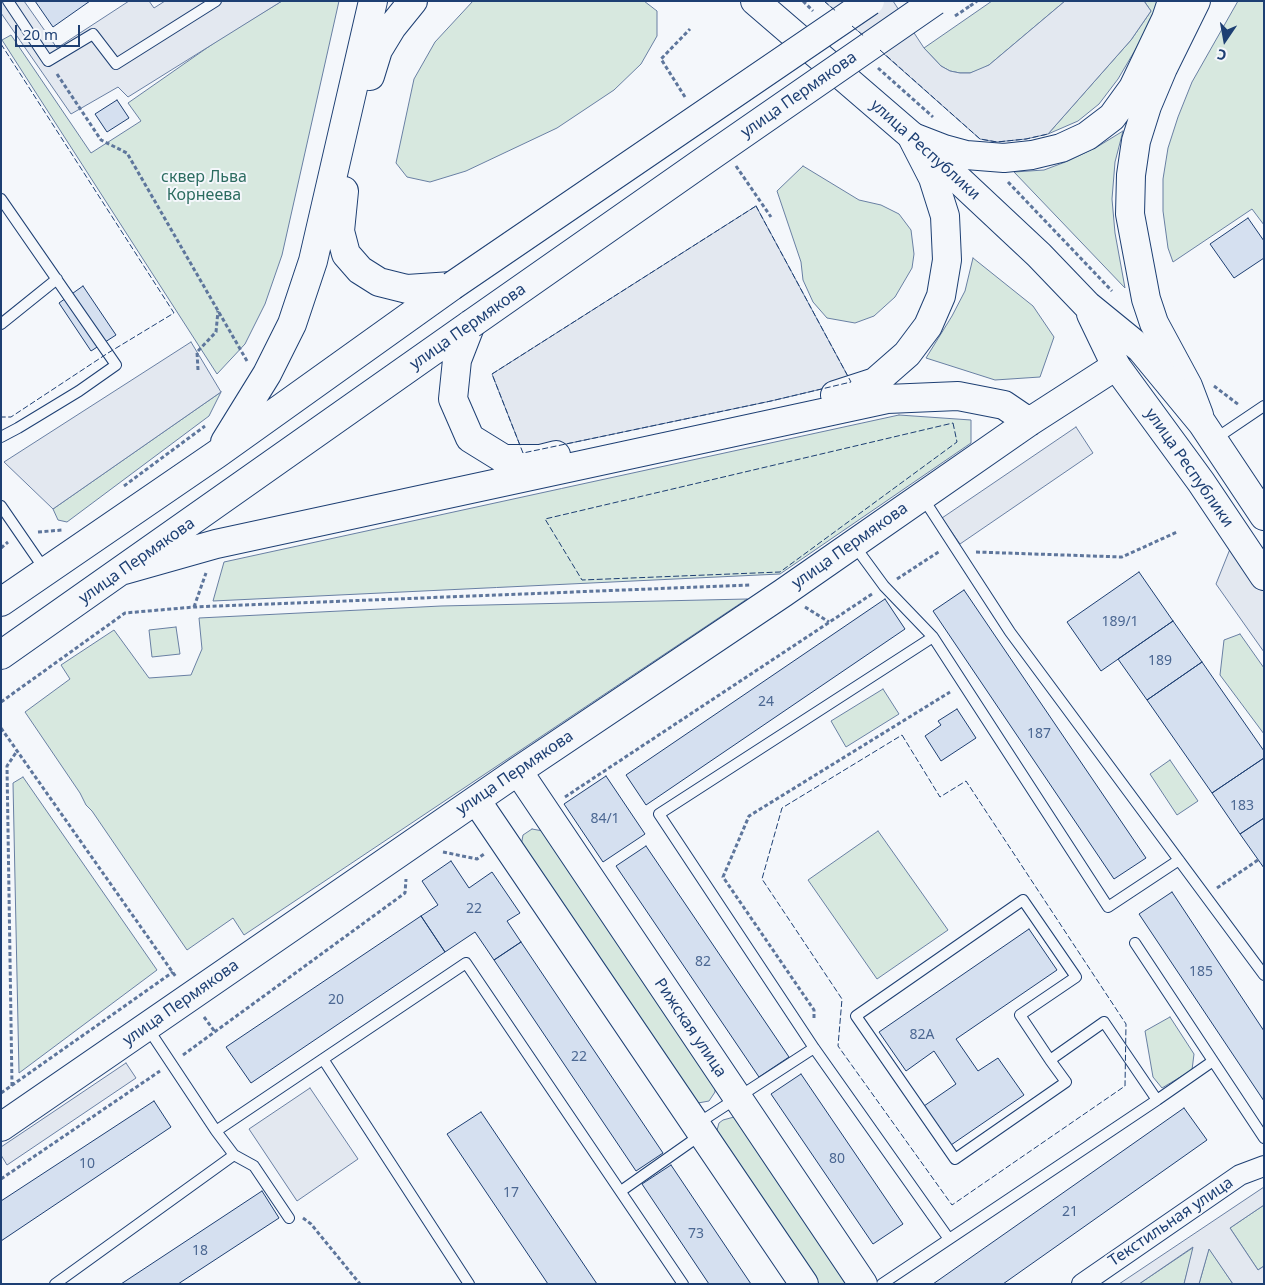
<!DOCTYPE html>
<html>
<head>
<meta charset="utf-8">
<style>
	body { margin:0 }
	#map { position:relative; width:1265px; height:1285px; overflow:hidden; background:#f4f7fb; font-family:"Noto Sans",sans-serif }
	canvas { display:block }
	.frame { position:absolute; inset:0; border:2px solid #1d3f73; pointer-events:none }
	.north { position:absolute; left:1200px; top:15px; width:50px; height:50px; -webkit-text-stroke:4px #f4f7fb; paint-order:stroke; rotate:192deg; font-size:14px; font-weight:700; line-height:20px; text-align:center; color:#1d3f73 }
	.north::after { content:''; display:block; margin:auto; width:18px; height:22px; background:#1d3f73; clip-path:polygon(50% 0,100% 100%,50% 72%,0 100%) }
	.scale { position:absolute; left:15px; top:25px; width:65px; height:22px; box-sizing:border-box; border:2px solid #1d3f73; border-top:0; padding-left:6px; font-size:15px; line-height:18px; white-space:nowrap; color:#1d3f73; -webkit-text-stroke:4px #f4f7fb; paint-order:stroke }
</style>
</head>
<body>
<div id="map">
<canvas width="1265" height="1285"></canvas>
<div class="frame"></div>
<div class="north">С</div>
<div class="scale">20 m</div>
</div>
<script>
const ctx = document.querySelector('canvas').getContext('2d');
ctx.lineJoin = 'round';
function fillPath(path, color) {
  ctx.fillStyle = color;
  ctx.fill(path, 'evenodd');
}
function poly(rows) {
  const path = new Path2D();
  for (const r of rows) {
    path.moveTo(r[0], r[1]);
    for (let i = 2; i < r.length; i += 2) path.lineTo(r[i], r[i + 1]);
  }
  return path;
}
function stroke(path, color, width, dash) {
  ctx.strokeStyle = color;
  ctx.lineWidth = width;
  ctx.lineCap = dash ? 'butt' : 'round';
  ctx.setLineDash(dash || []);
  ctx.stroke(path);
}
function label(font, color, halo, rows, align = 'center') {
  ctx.font = font + ' "Noto Sans",sans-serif';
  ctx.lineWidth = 4;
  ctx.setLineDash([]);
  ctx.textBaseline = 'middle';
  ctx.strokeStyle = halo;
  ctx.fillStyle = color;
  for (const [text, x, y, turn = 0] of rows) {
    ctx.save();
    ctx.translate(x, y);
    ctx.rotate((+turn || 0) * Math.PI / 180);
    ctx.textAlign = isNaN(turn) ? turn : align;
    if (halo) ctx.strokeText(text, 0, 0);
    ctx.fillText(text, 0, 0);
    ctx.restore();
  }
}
const green = poly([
	[282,1,339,1,282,255,265,304,245,344,217,374,2,40,11,35,91,153,141,121,128,103,224,36,282,1],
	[473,1,644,1,657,11,657,36,641,64,614,90,557,128,466,171,430,182,407,177,396,163,414,79,435,42,473,1],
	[992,1,1065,1,989,65,980,70,970,73,960,73,950,71,941,66,924,48,992,1],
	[1144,1,1159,1,1147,30,1118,79,1099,104,1078,121,1048,134,1131,40,1151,11,1144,1],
	[1238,1,1264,1,1264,225,1252,209,1173,262,1168,248,1163,211,1163,179,1168,148,1178,117,1192,82,1238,1],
	[1123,131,1115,162,1112,199,1115,233,1125,288,1014,172,1044,170,1068,161,1097,147,1123,131],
	[803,166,859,200,881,205,899,214,911,230,914,254,912,268,895,297,874,316,855,323,827,318,813,302,803,280,801,262,777,191,803,166],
	[973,258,1033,306,1054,337,1040,377,995,380,926,358,952,316,965,291,973,258],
	[221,392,209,416,67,522,58,520,53,509,221,392],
	[899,415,971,420,971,443,780,574,213,601,224,562,899,415],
	[747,599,244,935,233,918,187,950,92,811,86,805,80,793,25,712,70,679,61,665,114,630,149,678,191,675,202,649,199,618,441,606,747,599],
	[176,627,180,654,152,657,149,630,176,627],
	[1240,634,1264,668,1264,734,1220,675,1224,640,1240,634],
	[883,689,899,714,846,747,831,721,883,689],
	[1170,760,1198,801,1177,815,1150,774,1170,760],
	[23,777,157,970,19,1073,13,783,23,777],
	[532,829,543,831,715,1086,715,1092,709,1101,698,1103,693,1101,521,846,523,835,532,829],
	[878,831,948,930,877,979,808,880,878,831],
	[1170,1017,1194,1054,1192,1070,1162,1088,1153,1077,1145,1031,1170,1017],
	[734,1117,739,1120,851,1284,816,1284,716,1134,719,1123,723,1120,734,1117],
	[1264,1205,1264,1266,1258,1270,1230,1228,1264,1205],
	[1194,1247,1184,1284,1139,1284,1194,1247],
	[1209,1248,1233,1284,1199,1284,1209,1248]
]);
fillPath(green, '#d7e8df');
stroke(green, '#687fa3', 1);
const parking = poly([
	[1,1,24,1,57,48,129,1,149,1,154,8,165,1,282,1,128,97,118,87,71,114,1,13,1,1],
	[824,1,893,1,924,48,941,66,950,71,960,73,970,73,989,65,1065,1,1144,1,1151,11,1131,40,1048,134,1026,139,997,142,980,139,824,1],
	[756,206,851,382,771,401,523,453,492,374,756,206],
	[191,342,221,392,53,509,4,462,191,342],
	[1076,427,1093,453,960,544,942,518,1076,427],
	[1236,534,1264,576,1264,652,1216,584,1236,534],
	[126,1063,136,1078,7,1165,1,1155,1,1147,126,1063],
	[310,1088,358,1159,297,1201,249,1129,310,1088],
	[1264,1187,1264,1205,1230,1228,1258,1270,1264,1266,1264,1284,1233,1284,1209,1249,1199,1284,1184,1284,1193,1247,1139,1284,1119,1284,1264,1187]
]);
fillPath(parking, '#e3e8f0');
stroke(parking, '#687fa3', 1);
const building = poly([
	[35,1,90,1,53,27,35,1],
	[117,100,129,118,107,132,95,114,117,100],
	[1248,218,1264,241,1264,258,1234,278,1210,244,1248,218],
	[83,286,116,335,91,351,59,303,83,286],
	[1139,572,1173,621,1101,671,1067,622,1139,572],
	[964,590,1146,858,1114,879,933,611,964,590],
	[885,599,905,629,646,805,626,775,885,599],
	[1173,621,1202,662,1147,700,1118,659,1173,621],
	[1202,662,1264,751,1264,758,1212,793,1147,700,1202,662],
	[957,709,976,738,941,761,925,736,941,725,938,721,957,709],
	[1264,758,1264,818,1240,834,1212,793,1264,758],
	[606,776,645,834,603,862,564,804,606,776],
	[1264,818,1264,868,1240,834,1264,818],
	[646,846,789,1057,759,1077,616,866,646,846],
	[451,861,469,888,492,872,520,913,507,921,521,942,494,960,475,932,445,952,421,916,438,905,422,881,451,861],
	[1172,892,1264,1031,1264,1101,1139,914,1172,892],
	[421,916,445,952,251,1083,226,1047,421,916],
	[1029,929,1057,970,956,1039,978,1071,998,1058,1024,1095,951,1145,924,1106,956,1084,934,1051,906,1071,879,1032,1029,929],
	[521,942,663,1153,636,1171,494,960,521,942],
	[801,1074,903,1224,873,1244,771,1094,801,1074],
	[154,1101,171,1127,1,1241,1,1201,154,1101],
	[1184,1108,1207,1140,1003,1284,933,1284,1184,1108],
	[481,1112,597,1284,548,1284,447,1134,481,1112],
	[671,1165,751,1284,709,1284,642,1184,671,1165],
	[262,1191,279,1218,178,1284,121,1284,262,1191]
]);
fillPath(building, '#d5e0f0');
stroke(building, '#1d3f73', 1);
const lane = poly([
	[8,1,48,61,93,34,116,64,216,1],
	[1,199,116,365,79,391,18,428,1,437],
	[1,324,57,279],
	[1215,439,1264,406],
	[923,498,1010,632,1264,975],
	[1,506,45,570],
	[854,545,884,586,933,637,1108,907,1179,860],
	[933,637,659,814,814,1048,949,1239],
	[1135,943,1264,1138],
	[147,1027,216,1131,466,963,683,1284],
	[323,1059,469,1284],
	[1050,1060,1020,1015,1076,977,1023,900,856,1016,955,1159,1066,1082,1050,1060,1104,1022,1157,1100,1213,1061],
	[697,1124,814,1048],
	[234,1155,254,1166,289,1218],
	[621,1191,702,1134],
	[55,1284,234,1155,216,1131],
	[882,1284,1157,1100]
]);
const street = poly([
	[1082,1284,1240,1175,1264,1166]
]);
const secondary = poly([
	[1196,1,1163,68,1147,106,1136,141,1131,175,1130,214,1146,299,1154,323,1188,386,1199,415],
	[370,76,378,50,392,27,413,1],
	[913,137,944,149,966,155,1004,158,1032,155,1061,148,1087,136,1112,117,1133,88,1166,19,1172,1],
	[344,191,340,231,346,254,360,270,379,282,407,289,452,286],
	[471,324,457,360,453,399,470,438,504,459,540,459,556,455],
	[835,395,875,382,907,354,928,326,941,296,947,260,945,216,933,178,913,139],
	[225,442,267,374,292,324,313,261,373,1],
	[124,570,216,544,887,399,958,396,1004,405,1029,422],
	[1,602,217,454,452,286],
	[1,655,471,324],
	[518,771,863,1284],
	[476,800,804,1284],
	[1,1127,518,771,783,593,1029,422,1116,366]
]);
const primary = poly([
	[755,1,913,137,1039,255,1087,305,1141,349,1202,423,1264,516],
	[1091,314,1116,366,1201,482,1264,576]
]);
stroke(lane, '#1d3f73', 12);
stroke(street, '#1d3f73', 22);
stroke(secondary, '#1d3f73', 30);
stroke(primary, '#1d3f73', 30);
stroke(poly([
	[803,1,813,11],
	[970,6,977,1],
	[878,68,933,117],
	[57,74,101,140,127,153,247,361],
	[685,97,661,59,690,29],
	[736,166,771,217],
	[1008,182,1112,291],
	[198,370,197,352,216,332,218,311],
	[1214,386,1239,405],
	[124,486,205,426],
	[38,532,62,530],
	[1,548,8,542],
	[976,552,1122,557,1177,532],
	[897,579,940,551],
	[194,607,206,573],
	[805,607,829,622],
	[1,702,125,613,194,607,750,585],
	[1,728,176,977],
	[565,797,872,594],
	[443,852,477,859,484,854],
	[1217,888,1258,860],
	[204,1017,215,1032],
	[814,1018,814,1010,723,877,749,816,950,692],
	[183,1055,405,893,406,879],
	[12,1086,7,766,17,751],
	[1,1093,173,972],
	[1,1179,160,1071],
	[303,1218,311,1224,360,1284]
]), '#5e769c', 3, [4, 2.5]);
stroke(lane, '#f4f7fb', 10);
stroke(street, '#f4f7fb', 20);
stroke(secondary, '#f4f7fb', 28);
stroke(primary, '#f4f7fb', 28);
const secondaryBridge = poly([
	[452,286,870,1],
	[471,324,711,156,935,1]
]);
stroke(secondaryBridge, '#1d3f73', 30, []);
stroke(poly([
	[955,16,970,6]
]), '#5e769c', 3, [4, 2.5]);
stroke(secondaryBridge, '#f4f7fb', 28);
stroke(poly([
	[824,1,837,12],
	[852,26,865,37],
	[1,44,174,313,108,353,11,417,1,417],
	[880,50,980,139,997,142,1026,139,1048,134],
	[756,206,851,382,771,401,523,453,492,374,756,206],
	[953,423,957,442,780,572,582,580,545,519,953,423],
	[902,735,940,797,966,781,1126,1024,1125,1086,952,1205,838,1046,842,999,762,879,782,808,902,735]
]), '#1d3f73', 1, [6, 2.5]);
label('14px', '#4b6792', null, [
	["189/1",1120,622],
	["189",1160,661],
	["24",766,702],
	["187",1039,734],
	["183",1242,806],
	["84/1",605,819],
	["22",474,909],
	["82",703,962],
	["185",1201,972],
	["20",336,1000],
	["82А",922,1035],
	["22",579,1057],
	["80",837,1159],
	["10",87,1164],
	["17",511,1193],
	["21",1070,1212],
	["73",696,1234],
	["18",200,1251]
]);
label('16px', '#1d3f73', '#f4f7fb', [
	["улица Пермякова",799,95,-35],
	["улица Республики",925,150,42],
	["улица Пермякова",468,327,-35],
	["улица Республики",1189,468,55],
	["улица Пермякова",850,546,-35],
	["улица Пермякова",137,561,-35],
	["улица Пермякова",515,773,-34],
	["улица Пермякова",181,1003,-35],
	["Рижская улица",690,1028,56],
	["Текстильная улица",1171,1222,-34]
]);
label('16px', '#2c6c60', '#f4f7fb', [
	["сквер Льва",204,177],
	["Корнеева",204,195]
]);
</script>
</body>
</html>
